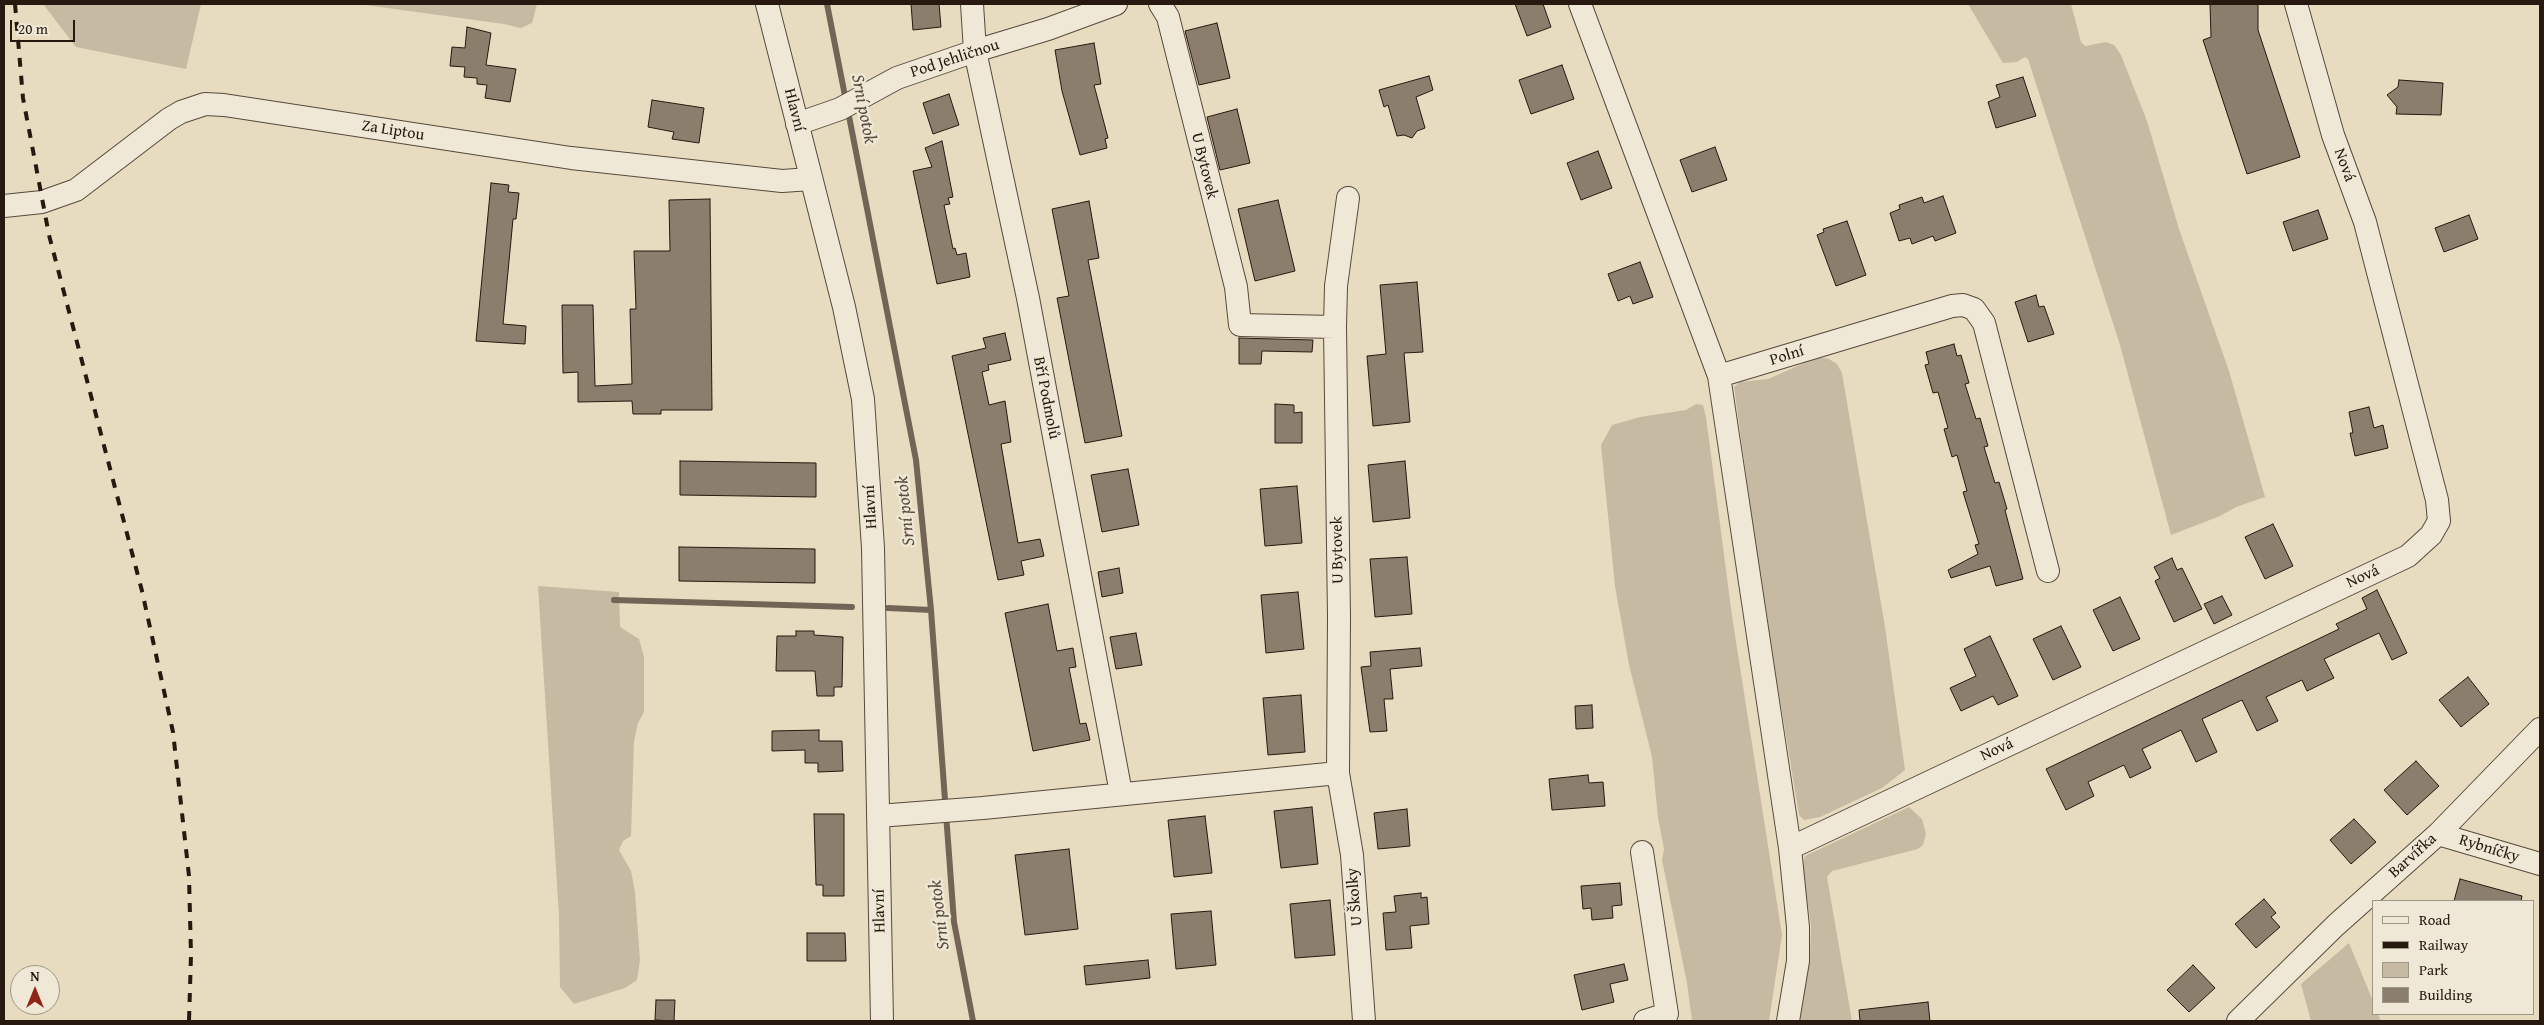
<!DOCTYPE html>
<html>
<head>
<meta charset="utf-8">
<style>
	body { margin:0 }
	#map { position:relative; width:2544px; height:1025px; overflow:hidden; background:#e7dcc0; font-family:"Gentium Book Plus",serif }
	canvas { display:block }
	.frame { position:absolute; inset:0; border:5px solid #271810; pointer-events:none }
	.legend { position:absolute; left:2372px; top:900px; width:162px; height:115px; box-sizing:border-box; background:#efe8d6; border:1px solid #9f9587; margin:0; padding:6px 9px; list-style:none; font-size:15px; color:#271810 }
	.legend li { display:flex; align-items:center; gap:10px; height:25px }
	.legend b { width:25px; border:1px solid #9f9587 }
	.north { position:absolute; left:10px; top:965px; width:50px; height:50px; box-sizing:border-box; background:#efe8d6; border:1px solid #9f9587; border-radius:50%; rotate:0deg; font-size:14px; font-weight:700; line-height:20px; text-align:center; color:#271810 }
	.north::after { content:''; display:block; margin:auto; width:18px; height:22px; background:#8f2418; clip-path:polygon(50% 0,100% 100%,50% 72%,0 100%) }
	.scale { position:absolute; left:10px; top:20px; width:65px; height:22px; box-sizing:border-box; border:2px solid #271810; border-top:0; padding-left:6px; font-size:15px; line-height:18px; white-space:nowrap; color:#271810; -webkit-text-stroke:4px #efe8d6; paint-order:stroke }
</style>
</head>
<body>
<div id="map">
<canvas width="2544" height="1025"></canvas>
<div class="frame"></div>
<ul class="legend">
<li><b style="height:6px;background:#efe8d6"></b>Road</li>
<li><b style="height:6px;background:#271810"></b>Railway</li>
<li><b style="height:14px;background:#c6bba2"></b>Park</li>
<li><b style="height:14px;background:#8b7e6c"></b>Building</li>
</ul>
<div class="north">N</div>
<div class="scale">20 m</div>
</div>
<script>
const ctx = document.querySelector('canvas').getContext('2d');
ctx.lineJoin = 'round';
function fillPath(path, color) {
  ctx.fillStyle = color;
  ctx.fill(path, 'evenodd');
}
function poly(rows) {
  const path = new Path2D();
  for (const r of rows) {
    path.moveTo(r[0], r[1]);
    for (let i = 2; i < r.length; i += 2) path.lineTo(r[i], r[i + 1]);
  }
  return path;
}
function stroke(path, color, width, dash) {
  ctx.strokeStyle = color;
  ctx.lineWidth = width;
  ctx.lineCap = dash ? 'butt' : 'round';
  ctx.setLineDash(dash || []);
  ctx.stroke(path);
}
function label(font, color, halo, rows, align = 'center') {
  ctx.font = font + ' "Gentium Book Plus",serif';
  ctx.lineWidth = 4.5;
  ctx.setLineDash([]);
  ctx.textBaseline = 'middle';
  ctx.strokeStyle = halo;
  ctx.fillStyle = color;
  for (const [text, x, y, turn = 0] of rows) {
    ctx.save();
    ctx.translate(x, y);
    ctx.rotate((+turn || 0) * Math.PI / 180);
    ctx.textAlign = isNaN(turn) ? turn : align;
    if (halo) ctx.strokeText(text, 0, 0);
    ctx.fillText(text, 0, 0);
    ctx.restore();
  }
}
fillPath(poly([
	[43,4,201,4,186,69,76,47],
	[358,4,537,4,532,23,521,28,504,24],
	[1968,4,2071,4,2081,42,2085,46,2106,42,2114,45,2121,55,2147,121,2179,229,2229,371,2265,497,2236,507,2220,516,2171,535,2120,345,2028,59,2025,57,2017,62,2003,63],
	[1818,357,1829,359,1837,364,1842,373,1885,627,1905,770,1882,788,1820,817,1804,820,1799,815,1762,591,1734,387,1740,382,1768,379],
	[1696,404,1703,405,1706,417,1732,616,1782,935,1769,1021,1692,1021,1687,983,1662,860,1664,849,1658,818,1652,757,1629,665,1615,586,1601,445,1612,425,1640,417,1686,410],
	[538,586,619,592,620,627,639,639,644,657,644,712,638,723,634,741,631,836,623,841,619,850,631,871,635,892,640,960,637,980,625,988,574,1004,560,987,559,916],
	[1909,807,1922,819,1926,834,1923,845,1918,849,1832,871,1827,877,1852,1021,1800,1021,1810,956,1811,925,1802,867,1805,856],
	[2349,943,2373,1001,2373,1014,2378,1014,2381,1021,2311,1021,2301,984]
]), '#c6bba2');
stroke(poly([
	[827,4,846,101],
	[848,111,916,460,931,610,954,922,973,1021],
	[614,600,852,607],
	[888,608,931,610]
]), '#736556', 6);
const building = poly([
	[911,4,939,4,941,27,913,30,911,4],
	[1515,4,1543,4,1551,27,1527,36,1515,4],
	[2210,4,2258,4,2258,30,2300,157,2247,174,2203,40,2211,37,2210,4],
	[1217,23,1230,78,1199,85,1185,31,1217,23],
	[467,27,491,33,486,65,516,69,510,102,485,98,487,85,477,84,477,78,464,77,465,67,450,66,452,47,465,48,467,27],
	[1094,43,1101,84,1094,85,1108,138,1105,139,1107,148,1080,155,1062,91,1055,50,1094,43],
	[1562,65,1574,99,1531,114,1519,80,1562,65],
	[1429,76,1433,90,1416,97,1425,128,1417,131,1412,138,1404,135,1397,136,1388,105,1384,107,1379,90,1429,76],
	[2023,77,2036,116,1996,128,1988,102,2000,97,1996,85,2023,77],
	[2399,80,2443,83,2441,115,2396,114,2397,107,2387,95,2398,87,2399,80],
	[949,94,959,125,933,134,923,103,949,94],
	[652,100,704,108,699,143,672,139,674,132,648,127,652,100],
	[1237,109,1250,163,1220,170,1207,117,1237,109],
	[942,141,953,197,948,198,950,204,944,205,953,249,955,248,957,255,966,253,970,277,937,284,913,171,932,167,925,148,942,141],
	[1715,147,1727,180,1692,192,1680,160,1715,147],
	[1598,151,1612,188,1581,200,1567,163,1598,151],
	[491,183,509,185,508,192,519,193,516,219,513,219,503,324,526,326,525,344,476,341,491,183],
	[1943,196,1956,233,1935,241,1933,236,1912,244,1910,238,1899,241,1890,213,1900,209,1899,205,1922,197,1924,203,1943,196],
	[710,199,712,410,661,410,661,414,633,414,632,401,578,402,578,372,563,373,562,305,593,305,595,386,632,384,630,309,636,309,634,251,670,251,669,200,710,199],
	[1278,200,1295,271,1255,281,1238,209,1278,200],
	[1089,201,1099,258,1088,260,1122,436,1085,443,1057,298,1069,296,1052,209,1089,201],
	[2318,210,2328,239,2293,251,2283,222,2318,210],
	[2469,215,2478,239,2444,252,2435,228,2469,215],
	[1847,221,1866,275,1836,286,1817,235,1824,232,1823,229,1847,221],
	[1640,262,1653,297,1633,304,1630,296,1618,301,1608,274,1640,262],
	[1417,282,1423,352,1404,353,1410,422,1373,426,1367,356,1386,354,1380,285,1417,282],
	[2036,295,2039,307,2044,306,2054,334,2028,342,2015,302,2036,295],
	[1005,333,1011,360,988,365,989,370,982,372,989,405,1005,401,1011,442,1001,444,1018,543,1040,539,1044,556,1021,561,1024,575,998,580,952,356,986,348,983,338,1005,333],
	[1239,338,1313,340,1312,352,1262,351,1261,364,1239,364,1239,338],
	[1954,344,1957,356,1961,355,1969,383,1965,384,1976,419,1980,418,1988,446,1984,447,1995,483,1999,482,2007,509,2005,510,2023,579,1996,586,1990,566,1951,578,1948,570,1978,554,1975,545,1979,544,1963,492,1967,491,1957,455,1952,457,1944,429,1948,428,1938,392,1933,393,1925,365,1929,364,1926,352,1954,344],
	[1275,404,1294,405,1294,413,1302,412,1302,443,1275,443,1275,404],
	[2369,407,2374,428,2383,425,2388,448,2355,456,2350,433,2353,433,2349,412,2369,407],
	[680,461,816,463,816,497,680,495,680,461],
	[1405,461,1410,518,1373,522,1368,465,1405,461],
	[1128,469,1139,525,1102,532,1091,475,1128,469],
	[1297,486,1302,543,1265,546,1260,489,1297,486],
	[2273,524,2293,566,2265,579,2245,537,2273,524],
	[679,547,815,549,815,583,679,581,679,547],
	[1407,557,1412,614,1375,617,1370,559,1407,557],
	[2172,558,2177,570,2182,568,2202,609,2174,622,2155,581,2160,578,2154,567,2172,558],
	[1119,568,1123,593,1102,597,1098,572,1119,568],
	[2377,590,2407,653,2392,660,2379,633,2324,659,2334,678,2307,691,2302,680,2266,697,2278,721,2257,731,2242,700,2202,719,2217,752,2196,762,2181,730,2142,749,2151,768,2130,778,2124,765,2088,782,2094,796,2066,810,2046,769,2339,629,2336,624,2367,609,2362,598,2377,590],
	[1298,592,1304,649,1266,653,1261,595,1298,592],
	[2222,596,2232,615,2214,624,2204,604,2222,596],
	[2120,597,2140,639,2113,651,2093,610,2120,597],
	[1048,604,1057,651,1073,648,1076,667,1069,668,1080,724,1086,723,1090,740,1033,751,1005,613,1048,604],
	[2061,626,2081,667,2053,680,2033,639,2061,626],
	[796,631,814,631,814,635,843,637,842,687,834,687,834,696,817,696,815,671,776,671,777,636,796,636,796,631],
	[1136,633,1142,665,1116,669,1110,637,1136,633],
	[1990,636,2018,696,1998,705,1993,696,1961,711,1950,688,1976,676,1964,649,1990,636],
	[1420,648,1422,666,1390,669,1393,699,1384,699,1387,731,1370,732,1361,667,1371,666,1370,652,1420,648],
	[2468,677,2489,704,2461,727,2439,700,2468,677],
	[1301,695,1305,752,1268,755,1263,698,1301,695],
	[1592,705,1593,728,1576,729,1575,706,1592,705],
	[819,730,819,741,842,741,843,771,818,772,818,763,805,763,805,750,772,751,772,731,819,730],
	[2416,761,2439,786,2407,815,2384,790,2416,761],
	[1588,775,1589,783,1603,782,1605,806,1552,810,1549,779,1588,775],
	[1312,807,1318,864,1281,868,1274,811,1312,807],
	[1407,809,1410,846,1378,849,1374,813,1407,809],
	[814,814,844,814,844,896,823,896,823,885,816,885,814,814],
	[1205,816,1212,873,1174,877,1168,820,1205,816],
	[2354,819,2376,842,2351,864,2330,840,2354,819],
	[1069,849,1078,929,1025,935,1015,855,1069,849],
	[2460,879,2522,896,2521,901,2454,901,2460,879],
	[1620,883,1622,905,1612,906,1613,918,1592,920,1591,908,1583,909,1581,886,1620,883],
	[1421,893,1421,898,1427,897,1429,924,1410,926,1412,948,1386,950,1383,913,1396,912,1394,896,1421,893],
	[2264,899,2276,913,2271,917,2280,927,2256,948,2235,924,2264,899],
	[1330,900,1335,955,1295,958,1290,904,1330,900],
	[1211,911,1216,965,1176,969,1171,914,1211,911],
	[807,933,845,933,846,961,807,961,807,933],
	[1148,960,1150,978,1086,985,1084,966,1148,960],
	[1624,964,1628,980,1610,984,1614,1002,1582,1010,1574,975,1624,964],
	[2193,965,2215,988,2189,1012,2167,990,2193,965],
	[656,1000,675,1000,674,1021,655,1020,656,1000],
	[1928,1002,1930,1021,1860,1021,1859,1010,1928,1002]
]);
fillPath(building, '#8b7e6c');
stroke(building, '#271810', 1);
const minor = poly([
	[767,4,844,307,863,399,873,548,882,1021],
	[972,4,975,51,1028,298,1121,793],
	[1160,4,1168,17,1236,287,1240,325,1335,327],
	[1580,4,1719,376,1952,306,1963,305,1974,309,1984,323,2048,571],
	[797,124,840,109,897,78,975,51,1048,29,1116,4],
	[1348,198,1336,286,1335,327,1339,617,1338,773,1352,855,1364,1021],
	[4,206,42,202,76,190,169,119,181,112,205,104,224,105,571,158,782,181,811,179],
	[1719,376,1790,848,1798,927,1798,961,1788,1021],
	[878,816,983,808,1338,773],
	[2438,834,2540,864],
	[1790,848,2408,556,2431,535,2439,521,2437,500,2365,222,2333,135,2296,4],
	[1642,852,1667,1014,1645,1021],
	[2238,1021,2336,925,2438,834,2540,729]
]);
stroke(minor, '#57493c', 24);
stroke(minor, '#efe8d6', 22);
stroke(poly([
	[15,4,23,98,49,235,142,591,173,732,189,876,191,955,189,1021]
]), '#271810', 4, [9, 9]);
label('16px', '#271810', '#efe8d6', [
	["Pod Jehličnou",955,59,-18],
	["Hlavní",794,110,76],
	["Za Liptou",393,131,9],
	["Nová",2344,165,70],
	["U Bytovek",1204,166,76],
	["Polní",1787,356,-17],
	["Bří Podmolů",1046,398,79],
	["Hlavní",871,507,-93],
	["U Bytovek",1338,550,-91],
	["Nová",2363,577,-25],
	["Nová",1997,750,-25],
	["Rybníčky",2489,849,17],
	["Barvířka",2413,856,-42],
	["U Školky",1355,897,-95],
	["Hlavní",880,911,-91]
]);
label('italic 18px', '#5a4c3e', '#efe8d6', [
	["Srní potok",863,109,79],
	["Srní potok",906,511,-96],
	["Srní potok",940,915,-97]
]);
</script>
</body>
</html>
